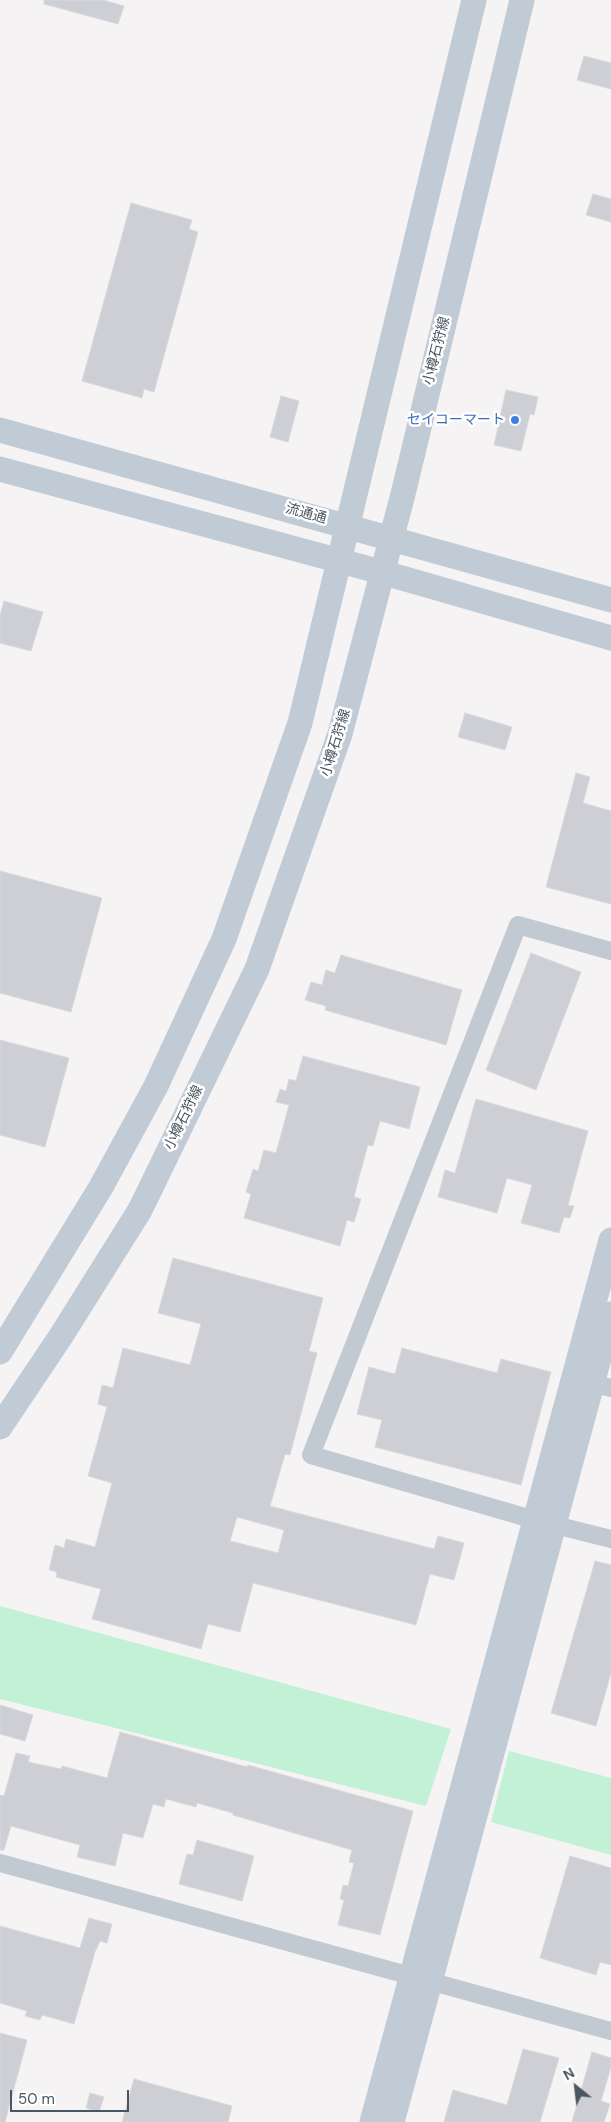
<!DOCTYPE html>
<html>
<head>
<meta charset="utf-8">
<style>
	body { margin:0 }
	#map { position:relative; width:611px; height:2122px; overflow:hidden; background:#f5f3f3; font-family:"DM Sans",sans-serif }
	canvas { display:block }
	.north { position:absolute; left:551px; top:2062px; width:50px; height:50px; -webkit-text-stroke:4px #fff; paint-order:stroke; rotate:331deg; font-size:14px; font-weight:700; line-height:20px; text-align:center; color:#4a5661 }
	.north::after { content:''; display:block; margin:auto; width:18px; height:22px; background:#4a5661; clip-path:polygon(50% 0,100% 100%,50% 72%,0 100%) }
	.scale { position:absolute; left:10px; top:2090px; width:119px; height:22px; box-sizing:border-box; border:2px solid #4a5661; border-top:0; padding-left:6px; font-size:15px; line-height:18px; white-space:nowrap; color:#4a5661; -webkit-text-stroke:4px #fff; paint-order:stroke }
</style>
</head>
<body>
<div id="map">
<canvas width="611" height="2122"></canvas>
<div class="north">N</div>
<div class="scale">50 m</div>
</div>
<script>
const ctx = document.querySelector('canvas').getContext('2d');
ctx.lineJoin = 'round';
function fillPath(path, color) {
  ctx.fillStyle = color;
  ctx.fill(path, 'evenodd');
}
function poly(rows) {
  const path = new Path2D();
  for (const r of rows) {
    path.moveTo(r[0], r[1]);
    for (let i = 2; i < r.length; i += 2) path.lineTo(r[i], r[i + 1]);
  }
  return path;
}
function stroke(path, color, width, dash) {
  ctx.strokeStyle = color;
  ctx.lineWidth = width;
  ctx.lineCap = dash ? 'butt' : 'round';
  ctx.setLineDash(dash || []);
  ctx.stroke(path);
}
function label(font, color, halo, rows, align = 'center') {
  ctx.font = font + ' "DM Sans","Noto Sans JP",sans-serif';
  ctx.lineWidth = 5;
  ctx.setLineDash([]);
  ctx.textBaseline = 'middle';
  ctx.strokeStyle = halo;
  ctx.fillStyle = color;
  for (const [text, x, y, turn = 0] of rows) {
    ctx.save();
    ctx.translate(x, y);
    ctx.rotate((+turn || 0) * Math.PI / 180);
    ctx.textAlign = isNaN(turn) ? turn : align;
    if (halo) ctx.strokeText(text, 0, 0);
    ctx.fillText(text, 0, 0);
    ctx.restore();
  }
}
fillPath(poly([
	[0,1606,451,1729,426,1806,0,1699],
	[509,1751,611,1778,611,1855,491,1822]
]), '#c3f1d5');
const building = poly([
	[44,0,103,0,124,6,118,24,44,4,44,0],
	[584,56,611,63,611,89,577,80,584,56],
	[593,194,611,199,611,222,586,215,593,194],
	[131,203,192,220,189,229,198,232,154,392,144,389,142,398,82,381,131,203],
	[506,390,538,397,534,415,530,414,521,451,494,445,506,390],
	[281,396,299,401,288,442,270,437,281,396],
	[4,601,43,612,31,651,0,643,0,615,4,601],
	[465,713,512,727,505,750,458,737,465,713],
	[576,773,590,777,583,803,611,811,611,904,546,887,576,773],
	[0,871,102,898,71,1012,0,993,0,871],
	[531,953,581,972,536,1090,486,1070,531,953],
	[341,955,462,990,446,1045,325,1010,326,1006,305,1000,311,982,322,985,326,970,335,973,341,955],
	[0,1040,69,1058,45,1147,0,1135,0,1040],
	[303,1056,420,1087,409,1129,380,1121,373,1146,368,1145,359,1177,354,1197,361,1199,354,1222,347,1220,340,1246,244,1218,251,1194,246,1192,253,1169,258,1171,264,1150,276,1153,289,1105,276,1102,280,1089,286,1091,289,1079,296,1081,303,1056],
	[476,1099,588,1131,568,1205,574,1206,570,1218,564,1217,559,1233,521,1223,532,1185,507,1178,497,1213,438,1197,445,1170,455,1173,476,1099],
	[173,1258,323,1298,309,1351,317,1353,290,1455,285,1454,270,1506,434,1549,438,1536,464,1543,454,1580,430,1574,416,1625,253,1583,240,1632,208,1624,201,1649,92,1619,101,1589,56,1577,57,1572,49,1570,55,1545,64,1548,66,1539,95,1547,112,1483,88,1476,107,1407,98,1404,102,1385,113,1388,123,1348,190,1365,201,1324,158,1313,173,1258],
	[237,1517,284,1530,278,1553,230,1541,237,1517],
	[402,1348,497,1373,501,1359,551,1372,521,1485,375,1447,382,1420,357,1414,369,1367,395,1374,402,1348],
	[595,1561,611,1565,611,1673,596,1726,551,1713,595,1561],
	[0,1705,33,1715,25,1741,0,1734,0,1705],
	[120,1732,247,1767,248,1765,413,1811,380,1935,338,1925,344,1900,340,1899,343,1885,348,1886,354,1863,349,1862,352,1850,233,1815,233,1813,197,1803,196,1807,166,1799,164,1807,153,1804,143,1838,123,1833,115,1866,77,1857,80,1845,11,1826,4,1850,0,1850,0,1795,4,1796,16,1753,30,1756,28,1762,61,1769,62,1766,107,1778,120,1732],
	[197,1840,254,1856,242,1901,179,1884,187,1854,193,1855,197,1840],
	[570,1856,611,1868,611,1965,600,1962,596,1975,540,1958,570,1856],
	[89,1918,112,1924,107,1943,100,1941,95,1952,74,2024,42,2015,40,2020,25,2016,27,2011,0,2003,0,1926,80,1948,89,1918],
	[0,2033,27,2040,5,2122,0,2122,0,2033],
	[523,2049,559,2058,540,2122,444,2122,453,2090,507,2105,523,2049],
	[592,2052,611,2058,611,2067,601,2101,610,2104,604,2122,572,2122,592,2052],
	[134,2079,232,2106,228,2122,122,2122,134,2079],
	[90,2093,104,2097,99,2112,86,2108,90,2093]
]);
fillPath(building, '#cdcfd5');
stroke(building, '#d7d9de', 1);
stroke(poly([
	[611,951,518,925,311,1455,535,1520,611,1539],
	[581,1380,611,1388],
	[0,1863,611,2031]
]), '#c1cad2', 18);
stroke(poly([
	[0,430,611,600],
	[0,469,381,572,611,638],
	[0,1352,101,1187,156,1086,224,939,300,723,474,0],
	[0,1427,61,1336,140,1210,257,969,340,734,403,494,522,0],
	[372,2122,611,1240],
	[392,2122,611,1314]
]), '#c1cbd6', 25);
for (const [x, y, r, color] of [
	[515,420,5,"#3f7fe0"]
]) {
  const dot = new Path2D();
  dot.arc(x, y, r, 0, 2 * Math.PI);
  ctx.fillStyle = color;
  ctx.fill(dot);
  stroke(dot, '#fff', 2);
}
label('14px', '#4a5661', '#fff', [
	["小樽石狩線",437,351,-76],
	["流通通",306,514,15],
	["小樽石狩線",336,743,-73],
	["小樽石狩線",184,1118,-64]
]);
label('14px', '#366cbe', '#fff', [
	["セイコーマート",505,420]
], 'right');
</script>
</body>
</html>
